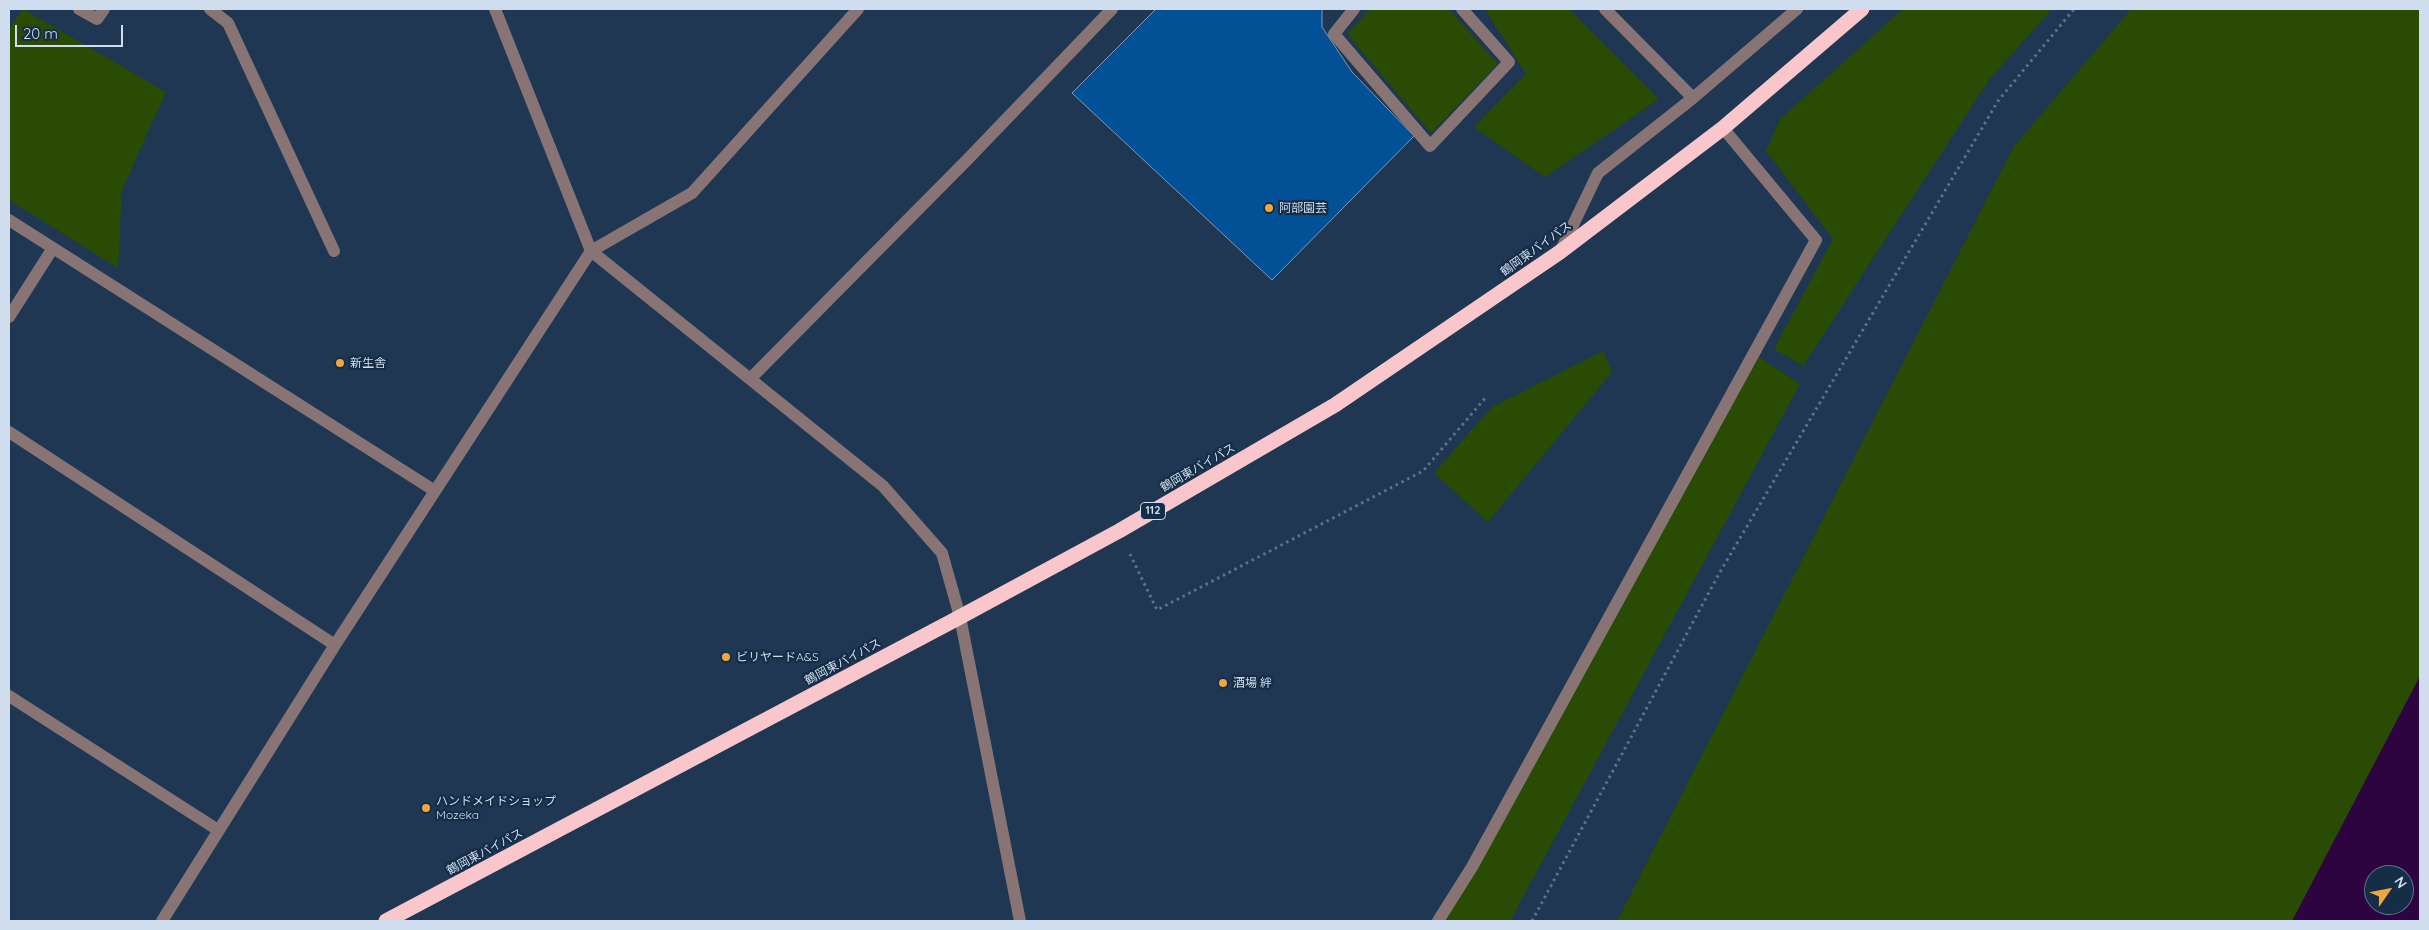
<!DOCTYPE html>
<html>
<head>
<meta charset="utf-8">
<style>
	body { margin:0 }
	#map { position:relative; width:2429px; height:930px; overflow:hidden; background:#1f3752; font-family:Quicksand,sans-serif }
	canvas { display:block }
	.frame { position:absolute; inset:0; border:10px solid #cfddef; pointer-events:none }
	.north { position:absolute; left:2364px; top:865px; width:50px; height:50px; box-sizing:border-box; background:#152d47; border:1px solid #5f738a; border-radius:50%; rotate:57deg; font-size:14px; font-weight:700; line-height:20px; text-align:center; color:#cfddef }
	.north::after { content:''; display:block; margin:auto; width:18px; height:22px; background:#efa73d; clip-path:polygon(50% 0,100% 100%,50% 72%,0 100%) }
	.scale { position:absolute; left:15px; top:25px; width:108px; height:22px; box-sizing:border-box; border:2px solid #cfddef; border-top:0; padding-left:6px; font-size:15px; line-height:18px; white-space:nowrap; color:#cfddef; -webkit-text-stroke:4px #152d47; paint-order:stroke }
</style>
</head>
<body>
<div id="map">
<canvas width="2429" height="930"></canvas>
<div class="frame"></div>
<div class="north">N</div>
<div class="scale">20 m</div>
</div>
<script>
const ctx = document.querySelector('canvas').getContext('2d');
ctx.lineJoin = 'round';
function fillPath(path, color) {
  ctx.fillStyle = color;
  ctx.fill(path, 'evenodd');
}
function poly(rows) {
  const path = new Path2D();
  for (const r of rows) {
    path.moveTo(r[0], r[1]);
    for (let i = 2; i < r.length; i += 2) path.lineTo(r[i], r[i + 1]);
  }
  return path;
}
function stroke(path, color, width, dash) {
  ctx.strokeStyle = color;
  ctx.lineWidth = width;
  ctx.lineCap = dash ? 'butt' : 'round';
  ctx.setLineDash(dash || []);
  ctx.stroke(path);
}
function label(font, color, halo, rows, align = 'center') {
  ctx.font = font + ' Quicksand,"Noto Sans JP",sans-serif';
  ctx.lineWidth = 4.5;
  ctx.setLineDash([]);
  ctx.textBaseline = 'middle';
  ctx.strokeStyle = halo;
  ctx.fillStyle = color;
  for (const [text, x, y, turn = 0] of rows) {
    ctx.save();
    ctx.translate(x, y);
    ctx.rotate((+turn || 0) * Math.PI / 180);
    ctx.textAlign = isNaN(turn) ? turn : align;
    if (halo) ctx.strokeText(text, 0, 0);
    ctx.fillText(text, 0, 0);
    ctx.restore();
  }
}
fillPath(poly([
	[23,9,166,92,122,190,118,268,9,200,9,29],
	[1370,9,1449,9,1498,64,1431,133,1347,34],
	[1485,9,1569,9,1659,99,1545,177,1474,127,1526,74],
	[1903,9,2052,9,1989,80,1803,366,1774,349,1833,239,1766,151,1780,119],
	[2131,9,2420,9,2420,921,1617,921,2014,146],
	[2374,875,2404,875,2404,905,2374,905],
	[1603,351,1612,372,1488,522,1434,473,1492,407],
	[1759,357,1800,384,1510,921,1435,921]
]), '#2a4b04');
fillPath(poly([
	[2420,676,2420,921,2292,921],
	[2374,875,2404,875,2404,905,2374,905]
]), '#2e0440');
const building = poly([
	[1156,9,1322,9,1322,27,1352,72,1414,136,1272,280,1072,93,1156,9]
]);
fillPath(building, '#025197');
stroke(building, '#7e99b9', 1);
stroke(poly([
	[1130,554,1157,610,1423,471,1486,397],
	[1532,921,1720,572,1998,101,2074,9]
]), '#5e728a', 3, [2.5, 4]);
stroke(poly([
	[79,9,97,19,104,9],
	[210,9,228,23,334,251],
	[495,9,591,251,883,486,942,553,960,617,1020,921],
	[1354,9,1334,34,1430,146,1509,62,1462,9],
	[1605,9,1693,98],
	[9,220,435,491],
	[1560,252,1598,173,1693,98,1797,9],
	[9,317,53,248],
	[750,379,967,160,1112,9],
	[9,432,335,645],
	[9,696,218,830],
	[162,921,335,645,591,251,692,193,858,9],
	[1438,921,1472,867,1816,240,1723,128]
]), '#887375', 12);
stroke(poly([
	[386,921,960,617,1119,531,1335,405,1560,252,1723,128,1862,9]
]), '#f9c7cb', 15);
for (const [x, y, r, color] of [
	[1269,208,5,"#efa73d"],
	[340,363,5,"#efa73d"],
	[726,657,5,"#efa73d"],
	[1223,683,5,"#efa73d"],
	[426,808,5,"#efa73d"]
]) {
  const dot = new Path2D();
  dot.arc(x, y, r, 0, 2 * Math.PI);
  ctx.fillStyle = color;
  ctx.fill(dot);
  stroke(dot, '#152d47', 2);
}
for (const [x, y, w] of [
	[1153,511,25]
]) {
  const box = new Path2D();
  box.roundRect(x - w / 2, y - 8.5, w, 17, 4);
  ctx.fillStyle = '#152d47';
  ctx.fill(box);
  stroke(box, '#cfddef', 1);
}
label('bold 11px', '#cfddef', null, [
	["112",1153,511]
]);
label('12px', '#cfddef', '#152d47', [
	["阿部園芸",1279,208],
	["新生舎",350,363],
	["ビリヤードA&S",736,657],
	["酒場 絆",1233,683],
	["ハンドメイドショップ",436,801],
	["Mozeka",436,815]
], 'left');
label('12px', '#cfddef', '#152d47', [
	["鶴岡東バイパス",1536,249,-36],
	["鶴岡東バイパス",1198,468,-30],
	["鶴岡東バイパス",843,662,-28],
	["鶴岡東バイパス",485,852,-28]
]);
</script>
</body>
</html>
